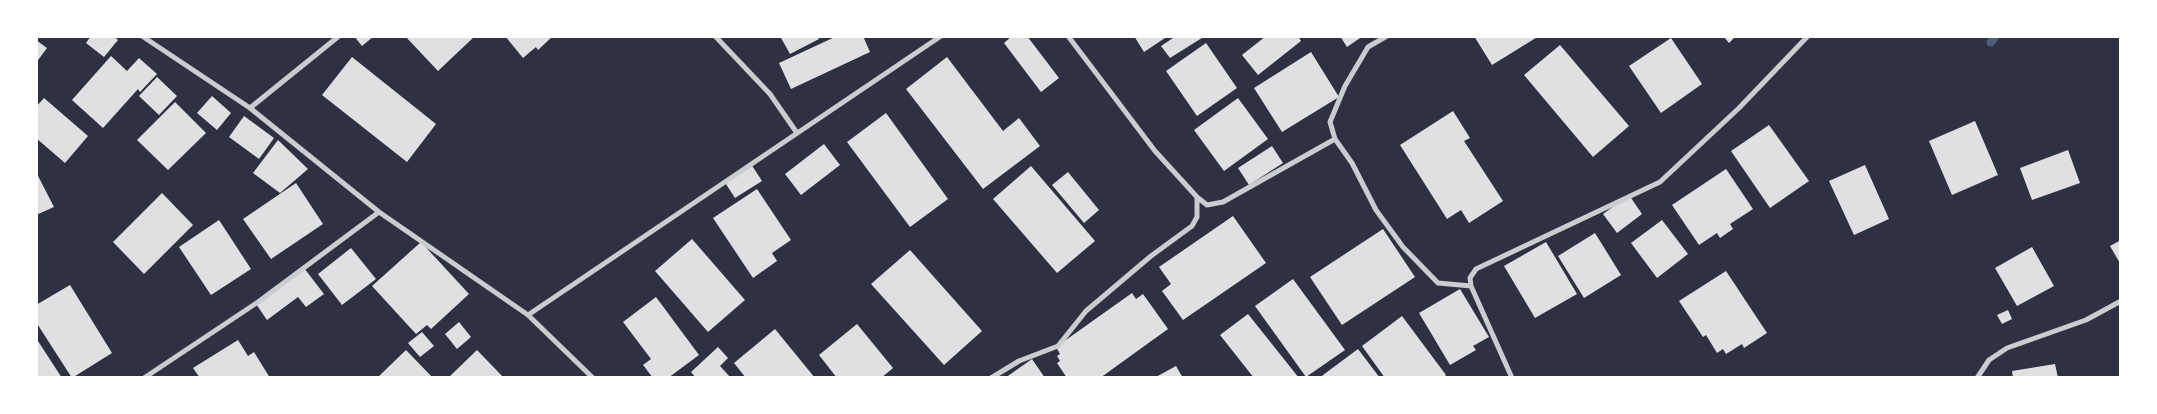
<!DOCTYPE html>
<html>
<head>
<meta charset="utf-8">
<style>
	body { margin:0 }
	#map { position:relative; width:2157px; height:414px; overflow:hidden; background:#2d3142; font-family:"Source Sans 3",sans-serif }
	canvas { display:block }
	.frame { position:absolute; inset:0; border:38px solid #fff; pointer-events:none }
</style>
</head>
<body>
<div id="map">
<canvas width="2157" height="414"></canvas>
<div class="frame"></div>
</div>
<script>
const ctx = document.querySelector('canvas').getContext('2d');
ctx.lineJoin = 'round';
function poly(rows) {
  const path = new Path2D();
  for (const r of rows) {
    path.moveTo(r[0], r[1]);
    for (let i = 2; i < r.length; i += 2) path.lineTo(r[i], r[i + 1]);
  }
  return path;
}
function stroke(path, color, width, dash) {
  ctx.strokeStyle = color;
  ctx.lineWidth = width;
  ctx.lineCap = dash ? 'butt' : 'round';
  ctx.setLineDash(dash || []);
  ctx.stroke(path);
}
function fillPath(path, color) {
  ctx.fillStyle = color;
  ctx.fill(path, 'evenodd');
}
stroke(poly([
	[1991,42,1995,36]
]), '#4f5d75', 9);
fillPath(poly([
	[91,36,113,36,118,40,104,57,86,43],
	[354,36,374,36,362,46],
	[405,36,475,36,438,71],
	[505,36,553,36,538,50,536,47,523,58],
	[780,36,817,36,819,39,790,54],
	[837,36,863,36,870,52,791,89,779,63],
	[1012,36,1027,36,1059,78,1041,92,1004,43],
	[1134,36,1168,36,1144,52],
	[1176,36,1205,36,1170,58,1161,46],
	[1266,36,1298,36,1301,41,1258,75,1242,55],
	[1340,36,1363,36,1347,47],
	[1474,36,1539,36,1492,65],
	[1723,36,1736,36,1729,43],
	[1671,38,1702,84,1661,113,1629,66],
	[36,40,47,48,36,63],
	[1206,43,1237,88,1197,116,1166,71],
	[1560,45,1629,126,1593,157,1524,75],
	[1311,52,1339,97,1282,132,1254,88],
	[111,56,127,71,139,58,157,74,140,92,138,89,103,128,72,100],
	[352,57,436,124,407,162,322,95],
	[947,57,1003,131,1019,118,1040,146,983,189,906,89],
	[157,77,177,96,159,115,139,96],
	[212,96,231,113,217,130,197,113],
	[44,98,88,136,65,163,36,138,36,107],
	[1238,98,1268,139,1224,171,1194,130],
	[175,102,206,133,168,170,137,140],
	[1453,111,1470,138,1464,141,1503,201,1469,223,1461,210,1447,219,1400,145],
	[886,113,948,199,910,227,847,142],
	[244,116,274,138,259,159,229,137],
	[1975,121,1998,175,1952,195,1929,141],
	[1769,125,1809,181,1770,208,1731,151],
	[278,140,308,169,280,193,253,173],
	[824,144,840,165,801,195,785,174],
	[1272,146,1283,163,1249,185,1238,168],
	[2068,150,2080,183,2032,200,2020,168],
	[751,164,762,181,735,198,724,181],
	[1865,165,1889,219,1854,235,1829,181],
	[1031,166,1095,241,1057,273,993,199],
	[1726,169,1753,209,1730,224,1733,229,1720,238,1717,233,1699,245,1672,205],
	[36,172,54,207,36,215],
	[1068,172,1099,210,1084,223,1052,185],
	[296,183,323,224,271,259,243,219],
	[757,189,791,240,772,253,777,261,753,278,713,218],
	[162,193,193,225,144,274,113,242],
	[1629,195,1642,214,1617,233,1603,214],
	[1233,216,1266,263,1183,320,1162,291,1171,284,1159,267],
	[219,220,251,269,211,295,179,247],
	[1662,220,1688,254,1657,278,1631,243],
	[1383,229,1415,277,1342,325,1310,277],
	[1595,233,1621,275,1584,298,1558,256],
	[692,239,745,300,708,332,655,271],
	[2121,240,2121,265,2110,246],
	[421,242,469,294,431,329,427,325,416,334,372,286],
	[1546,242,1577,294,1535,318,1504,266],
	[2032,247,2054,286,2017,306,1995,268],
	[351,248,376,279,342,305,318,274],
	[910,250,982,331,944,365,871,284],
	[304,268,324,294,306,307,298,297,267,320,256,304],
	[1726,271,1767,333,1744,348,1742,344,1726,354,1723,349,1717,353,1706,335,1703,337,1679,301],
	[1293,279,1345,350,1306,377,1255,306],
	[70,285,112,353,72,378,36,322,36,305],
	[1460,289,1489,337,1473,346,1476,350,1450,365,1419,313],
	[1132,293,1136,299,1143,294,1168,329,1100,378,1067,378,1057,363,1060,361,1057,356,1060,354,1056,347],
	[656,297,699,355,668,378,653,378,643,365,651,359,623,322],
	[2008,310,2012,319,2002,324,1997,315],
	[1248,314,1299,378,1254,378,1220,335],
	[1402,316,1446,375,1443,378,1385,378,1362,346],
	[459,322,471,337,457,349,445,334],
	[857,324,893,368,881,378,837,378,819,355],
	[775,329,815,378,746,378,734,363],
	[422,332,434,346,420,357,408,343],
	[36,338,62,378,36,378],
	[238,340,248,356,254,352,270,378,200,378,193,368],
	[718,347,728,358,720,366,731,378,696,378,691,372],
	[1358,349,1380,378,1319,378],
	[406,350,433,378,377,378],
	[477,350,504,378,448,378],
	[1032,359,1045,378,1005,378],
	[2055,364,2058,378,2013,378,2012,371],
	[1176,366,1183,378,1154,378]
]), '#e0e0e3');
stroke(poly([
	[142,36,250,108,379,212,528,315,593,378],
	[715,36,770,94,797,133],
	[1068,36,1155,151,1197,197,1207,205,1223,202,1335,139],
	[1387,36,1368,47,1345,86,1330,122,1335,139,1352,163,1376,210,1403,247,1438,283,1471,286],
	[250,108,339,36],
	[528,315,941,36],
	[144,378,258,302,379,212],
	[991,378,1019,361,1058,346,1086,311,1151,256,1192,226,1197,217,1197,197],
	[1512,378,1471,286,1470,278,1476,269,1660,182,1739,108,1808,36],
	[1977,378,1989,360,2007,348,2086,320,2121,301]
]), '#caccd0', 5);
</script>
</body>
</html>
